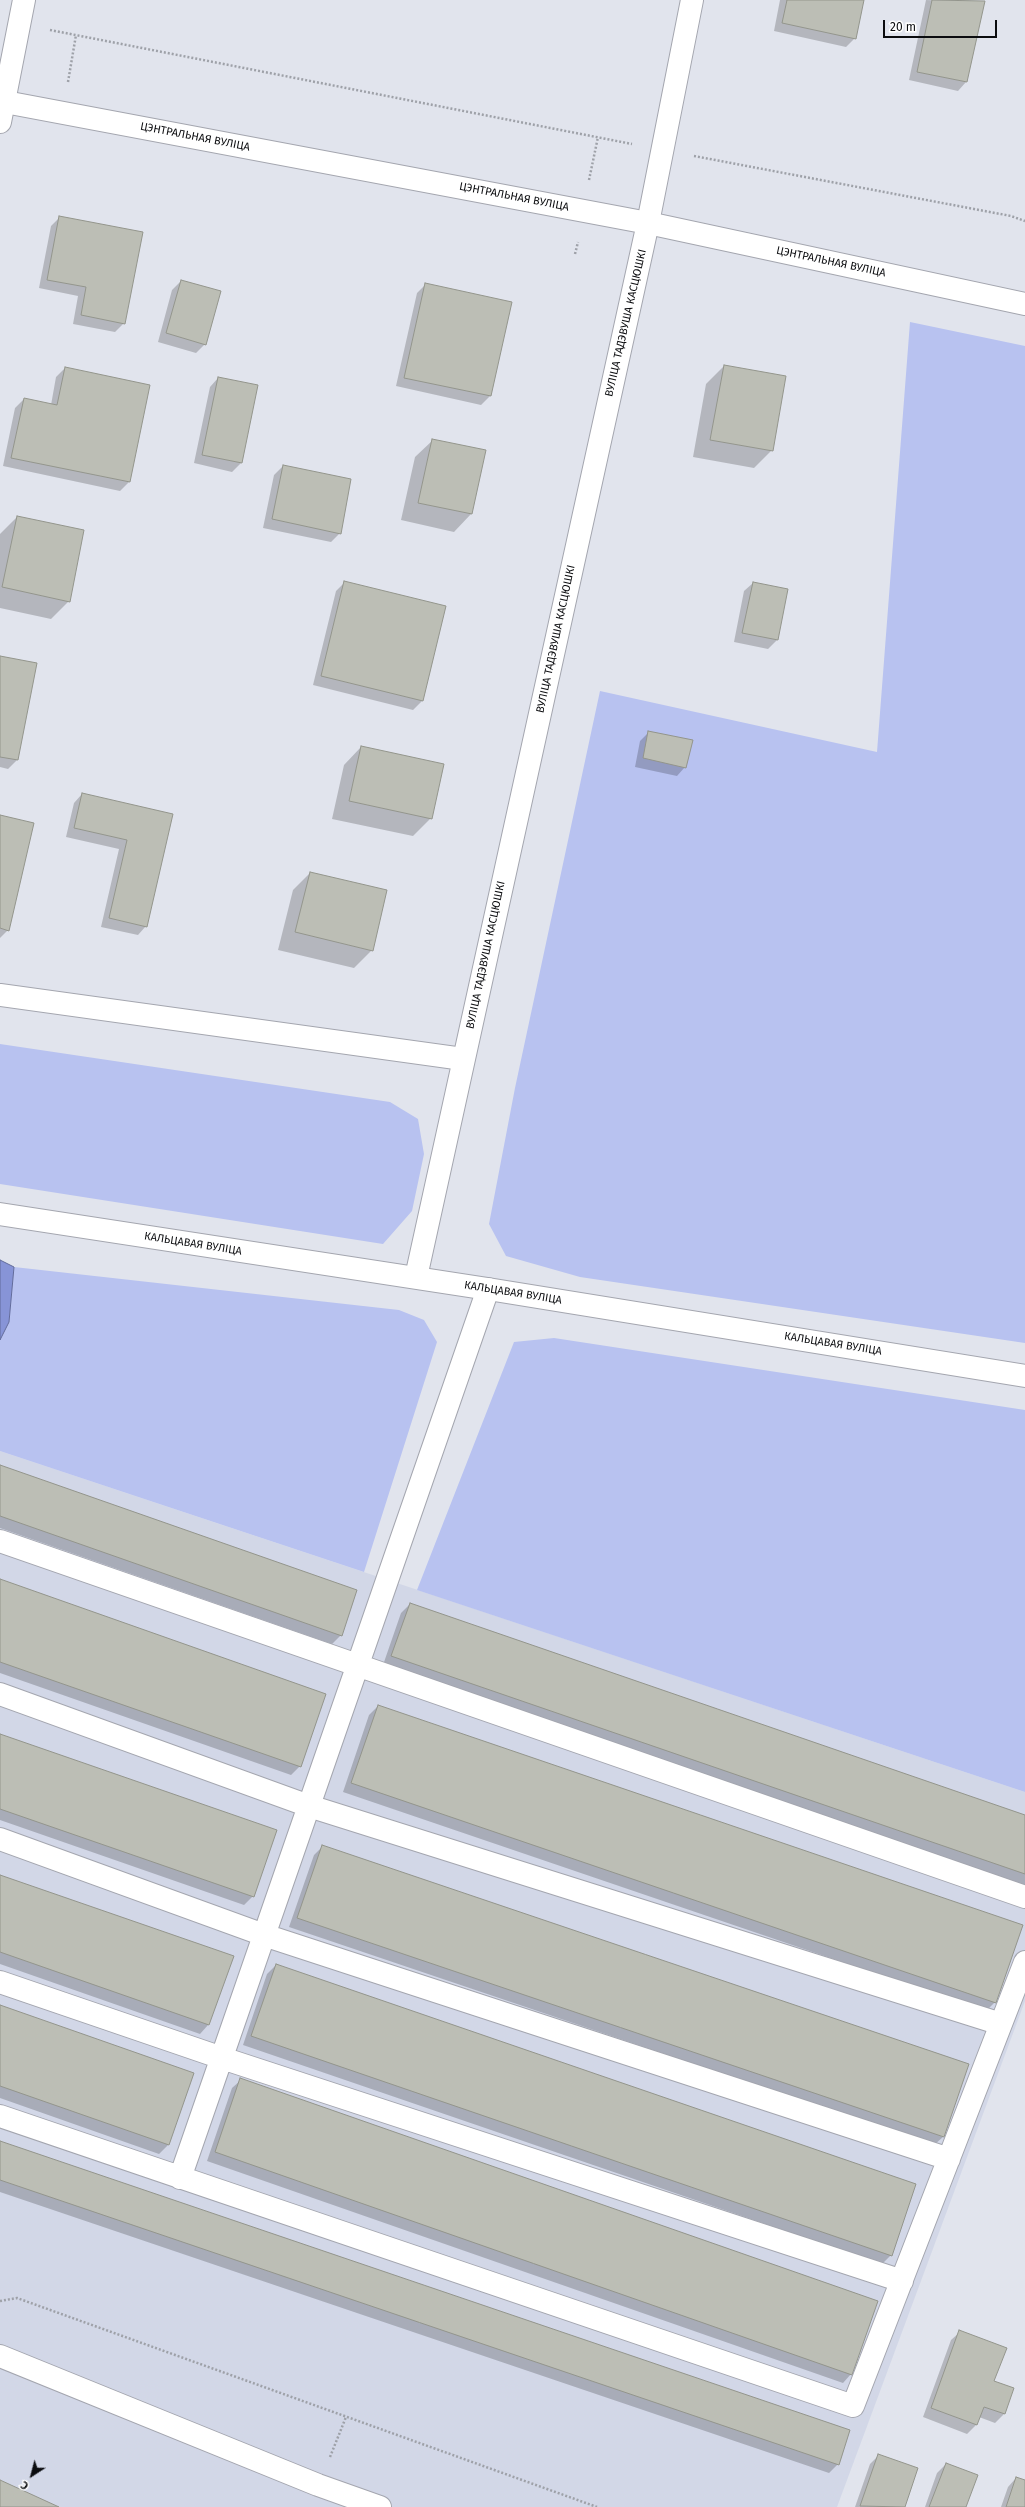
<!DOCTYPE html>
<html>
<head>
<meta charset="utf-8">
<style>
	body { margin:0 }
	#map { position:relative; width:1025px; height:2507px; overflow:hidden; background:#e1e4ed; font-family:"Fira Sans",sans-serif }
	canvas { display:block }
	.north { position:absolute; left:12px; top:2455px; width:40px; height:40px; -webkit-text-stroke:3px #fff; paint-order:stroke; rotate:216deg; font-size:11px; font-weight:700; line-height:16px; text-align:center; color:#0b0c0f }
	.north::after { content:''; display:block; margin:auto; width:14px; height:18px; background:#0b0c0f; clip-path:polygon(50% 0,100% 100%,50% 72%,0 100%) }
	.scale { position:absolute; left:883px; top:20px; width:114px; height:18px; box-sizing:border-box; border:2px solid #0b0c0f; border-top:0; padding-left:5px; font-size:12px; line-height:14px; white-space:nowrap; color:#0b0c0f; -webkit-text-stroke:3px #fff; paint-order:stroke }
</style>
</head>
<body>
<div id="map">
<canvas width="1025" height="2507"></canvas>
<div class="north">С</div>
<div class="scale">20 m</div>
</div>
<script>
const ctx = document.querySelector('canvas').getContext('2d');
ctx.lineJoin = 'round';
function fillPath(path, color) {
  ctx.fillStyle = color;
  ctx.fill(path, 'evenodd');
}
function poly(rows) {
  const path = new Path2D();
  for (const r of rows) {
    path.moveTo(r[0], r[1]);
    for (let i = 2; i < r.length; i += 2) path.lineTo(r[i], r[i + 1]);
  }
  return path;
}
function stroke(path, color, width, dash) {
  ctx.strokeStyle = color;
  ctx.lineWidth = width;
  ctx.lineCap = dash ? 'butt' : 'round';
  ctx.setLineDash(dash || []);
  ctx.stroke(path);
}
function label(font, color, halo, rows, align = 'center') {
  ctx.font = font + ' "Fira Sans",sans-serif';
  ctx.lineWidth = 4;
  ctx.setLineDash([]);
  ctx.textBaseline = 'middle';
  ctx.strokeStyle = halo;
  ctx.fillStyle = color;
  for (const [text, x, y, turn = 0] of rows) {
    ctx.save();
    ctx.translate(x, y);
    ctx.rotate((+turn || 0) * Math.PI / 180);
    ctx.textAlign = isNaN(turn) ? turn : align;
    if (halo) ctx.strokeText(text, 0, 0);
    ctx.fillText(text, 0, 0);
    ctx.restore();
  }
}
fillPath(poly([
	[0,1451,1025,1792,1025,2001,837,2507,0,2507]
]), '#d2d7e7');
fillPath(poly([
	[910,322,1025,346,1025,1343,580,1277,506,1256,489,1224,515,1088,600,691,877,752],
	[0,1044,390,1102,418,1119,424,1154,412,1211,383,1244,0,1184],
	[14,1267,399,1310,424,1320,437,1342,364,1572,0,1451,0,1340,9,1322],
	[554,1338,1025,1410,1025,1792,417,1590,514,1342]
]), '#b8c2f0');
const water = poly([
	[0,1260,14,1267,9,1322,0,1340,0,1260]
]);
fillPath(water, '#8794d7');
stroke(water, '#626b9b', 1);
fillPath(poly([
	[780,0,863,0,855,38,846,47,774,31],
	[926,0,984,2,966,82,958,91,909,80],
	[60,217,124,323,115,332,73,324,78,296,39,288,51,226],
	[181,281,205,344,196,353,158,342,172,290],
	[426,284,510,303,490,396,481,405,396,386,417,293],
	[724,366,772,450,754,468,693,457,706,384],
	[65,368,129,482,120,491,3,466,15,408,24,399,51,405,56,377],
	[218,378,241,463,232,472,194,463,210,387],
	[433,440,485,451,471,514,454,532,401,520,415,457],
	[283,466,340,533,331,542,263,528,274,475],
	[17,517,69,601,51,619,0,608,0,534],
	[345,582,422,701,413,710,313,685,336,591],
	[753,583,787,589,777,640,768,649,734,642,744,591],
	[0,657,17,760,8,769,0,767],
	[649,732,685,767,677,776,635,767,640,741],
	[361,747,431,818,413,836,332,819,344,765],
	[82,794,172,814,146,926,138,935,101,927,119,849,66,837,74,803],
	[0,816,8,930,0,938],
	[310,873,372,950,354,968,278,950,293,890],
	[0,1466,341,1635,332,1644,0,1528],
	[0,1580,300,1766,291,1775,0,1673],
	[410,1604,1025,1816,1025,1886,383,1665,401,1613],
	[378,1706,995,2002,986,2011,343,1792,369,1715],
	[0,1735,253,1896,244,1905,0,1820],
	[323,1846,943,2137,934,2145,289,1927,314,1855],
	[0,1876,232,1957,208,2025,200,2034,0,1964],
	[276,1965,891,2255,882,2264,243,2045,267,1974],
	[0,2006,193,2074,168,2145,159,2154,0,2098],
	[241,2080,851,2374,843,2383,207,2161,232,2088],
	[0,2142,838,2464,829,2473,0,2192],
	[960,2332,993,2382,1013,2389,1004,2414,995,2423,979,2417,976,2425,967,2434,923,2417,951,2340],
	[879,2455,917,2469,904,2507,855,2507,870,2464],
	[946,2464,965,2507,925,2507,937,2473],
	[1016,2478,1025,2481,1025,2507,1001,2507,1008,2487]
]), '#0003');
const building = poly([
	[787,0,864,0,856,39,782,23,787,0],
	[932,0,985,1,967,82,917,72,932,0],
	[59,216,143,232,125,324,81,315,86,287,47,280,59,216],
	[181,280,221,291,206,345,166,333,181,280],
	[425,283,512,302,491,396,404,378,425,283],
	[724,365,786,376,773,451,710,440,724,365],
	[65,367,150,385,130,482,11,458,24,398,57,405,65,367],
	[218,377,258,385,242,463,202,455,218,377],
	[432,439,486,450,472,514,418,503,432,439],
	[283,465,351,479,341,534,272,519,283,465],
	[17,516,84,530,70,602,2,587,17,516],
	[344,581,446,606,423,701,321,676,344,581],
	[753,582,788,589,778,640,742,633,753,582],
	[0,656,37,663,18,760,0,757,0,656],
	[648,731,693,740,686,768,643,758,648,731],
	[361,746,444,764,432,819,349,801,361,746],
	[82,793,173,814,147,927,109,918,127,840,74,828,82,793],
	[0,815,34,823,9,931,0,928,0,815],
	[310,872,387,890,373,951,295,932,310,872],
	[0,1465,357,1590,342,1636,0,1516,0,1465],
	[0,1579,326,1694,301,1767,0,1662,0,1579],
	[410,1603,1025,1815,1025,1874,391,1656,410,1603],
	[378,1705,1023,1925,996,2003,351,1783,378,1705],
	[0,1734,277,1830,254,1897,0,1809,0,1734],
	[322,1845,969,2064,944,2137,297,1918,322,1845],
	[0,1875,234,1956,209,2025,0,1952,0,1875],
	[276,1964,916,2184,892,2256,251,2036,276,1964],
	[0,2005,194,2073,169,2145,0,2086,0,2005],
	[240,2078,878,2301,852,2375,215,2152,240,2078],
	[0,2141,850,2430,839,2465,0,2180,0,2141],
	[959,2330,1007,2348,994,2381,1014,2388,1005,2414,984,2407,977,2425,931,2408,959,2330],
	[878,2454,918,2468,905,2507,860,2506,878,2454],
	[946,2463,978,2475,966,2507,929,2507,946,2463],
	[1016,2477,1025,2480,1025,2507,1006,2507,1016,2477],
	[0,2480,59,2507,0,2507,0,2480]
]);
fillPath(building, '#bcbeb5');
stroke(building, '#93958c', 1);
const lane = poly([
	[0,1541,1025,1897],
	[0,1694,309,1806,1001,2024],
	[0,1839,264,1935,949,2159],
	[0,1982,222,2058,902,2281],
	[0,2116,853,2406,1025,1962],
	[180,2178,488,1289],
	[0,2356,318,2485,380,2507]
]);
const street = poly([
	[0,122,24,0],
	[0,995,463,1059],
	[416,1277,648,223,692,0]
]);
const secondary = poly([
	[0,101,648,223,1025,304],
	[0,1214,488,1289,1025,1376]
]);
stroke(lane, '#a4a6af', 24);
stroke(street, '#a4a6af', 24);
stroke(secondary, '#a4a6af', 24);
stroke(poly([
	[50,30,632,144],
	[68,82,76,35],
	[694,156,1011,216,1025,221],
	[589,180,598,137],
	[575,254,578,242],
	[0,2301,17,2298,597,2507],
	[330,2457,346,2417]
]), '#9ea1a8', 2.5, [2, 2]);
stroke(lane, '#fff', 22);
stroke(street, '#fff', 22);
stroke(secondary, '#fff', 22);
label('11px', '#0b0c0f', '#fff', [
	["ЦЭНТРАЛЬНАЯ ВУЛІЦА",195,137,11],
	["ЦЭНТРАЛЬНАЯ ВУЛІЦА",514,197,11],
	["ЦЭНТРАЛЬНАЯ ВУЛІЦА",831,262,12],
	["ВУЛІЦА ТАДЭВУША КАСЦЮШКІ",626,323,-77],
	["ВУЛІЦА ТАДЭВУША КАСЦЮШКІ",556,639,-78],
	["ВУЛІЦА ТАДЭВУША КАСЦЮШКІ",486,955,-78],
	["КАЛЬЦАВАЯ ВУЛІЦА",193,1244,9],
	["КАЛЬЦАВАЯ ВУЛІЦА",513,1293,9],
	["КАЛЬЦАВАЯ ВУЛІЦА",833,1344,9]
]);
</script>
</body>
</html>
